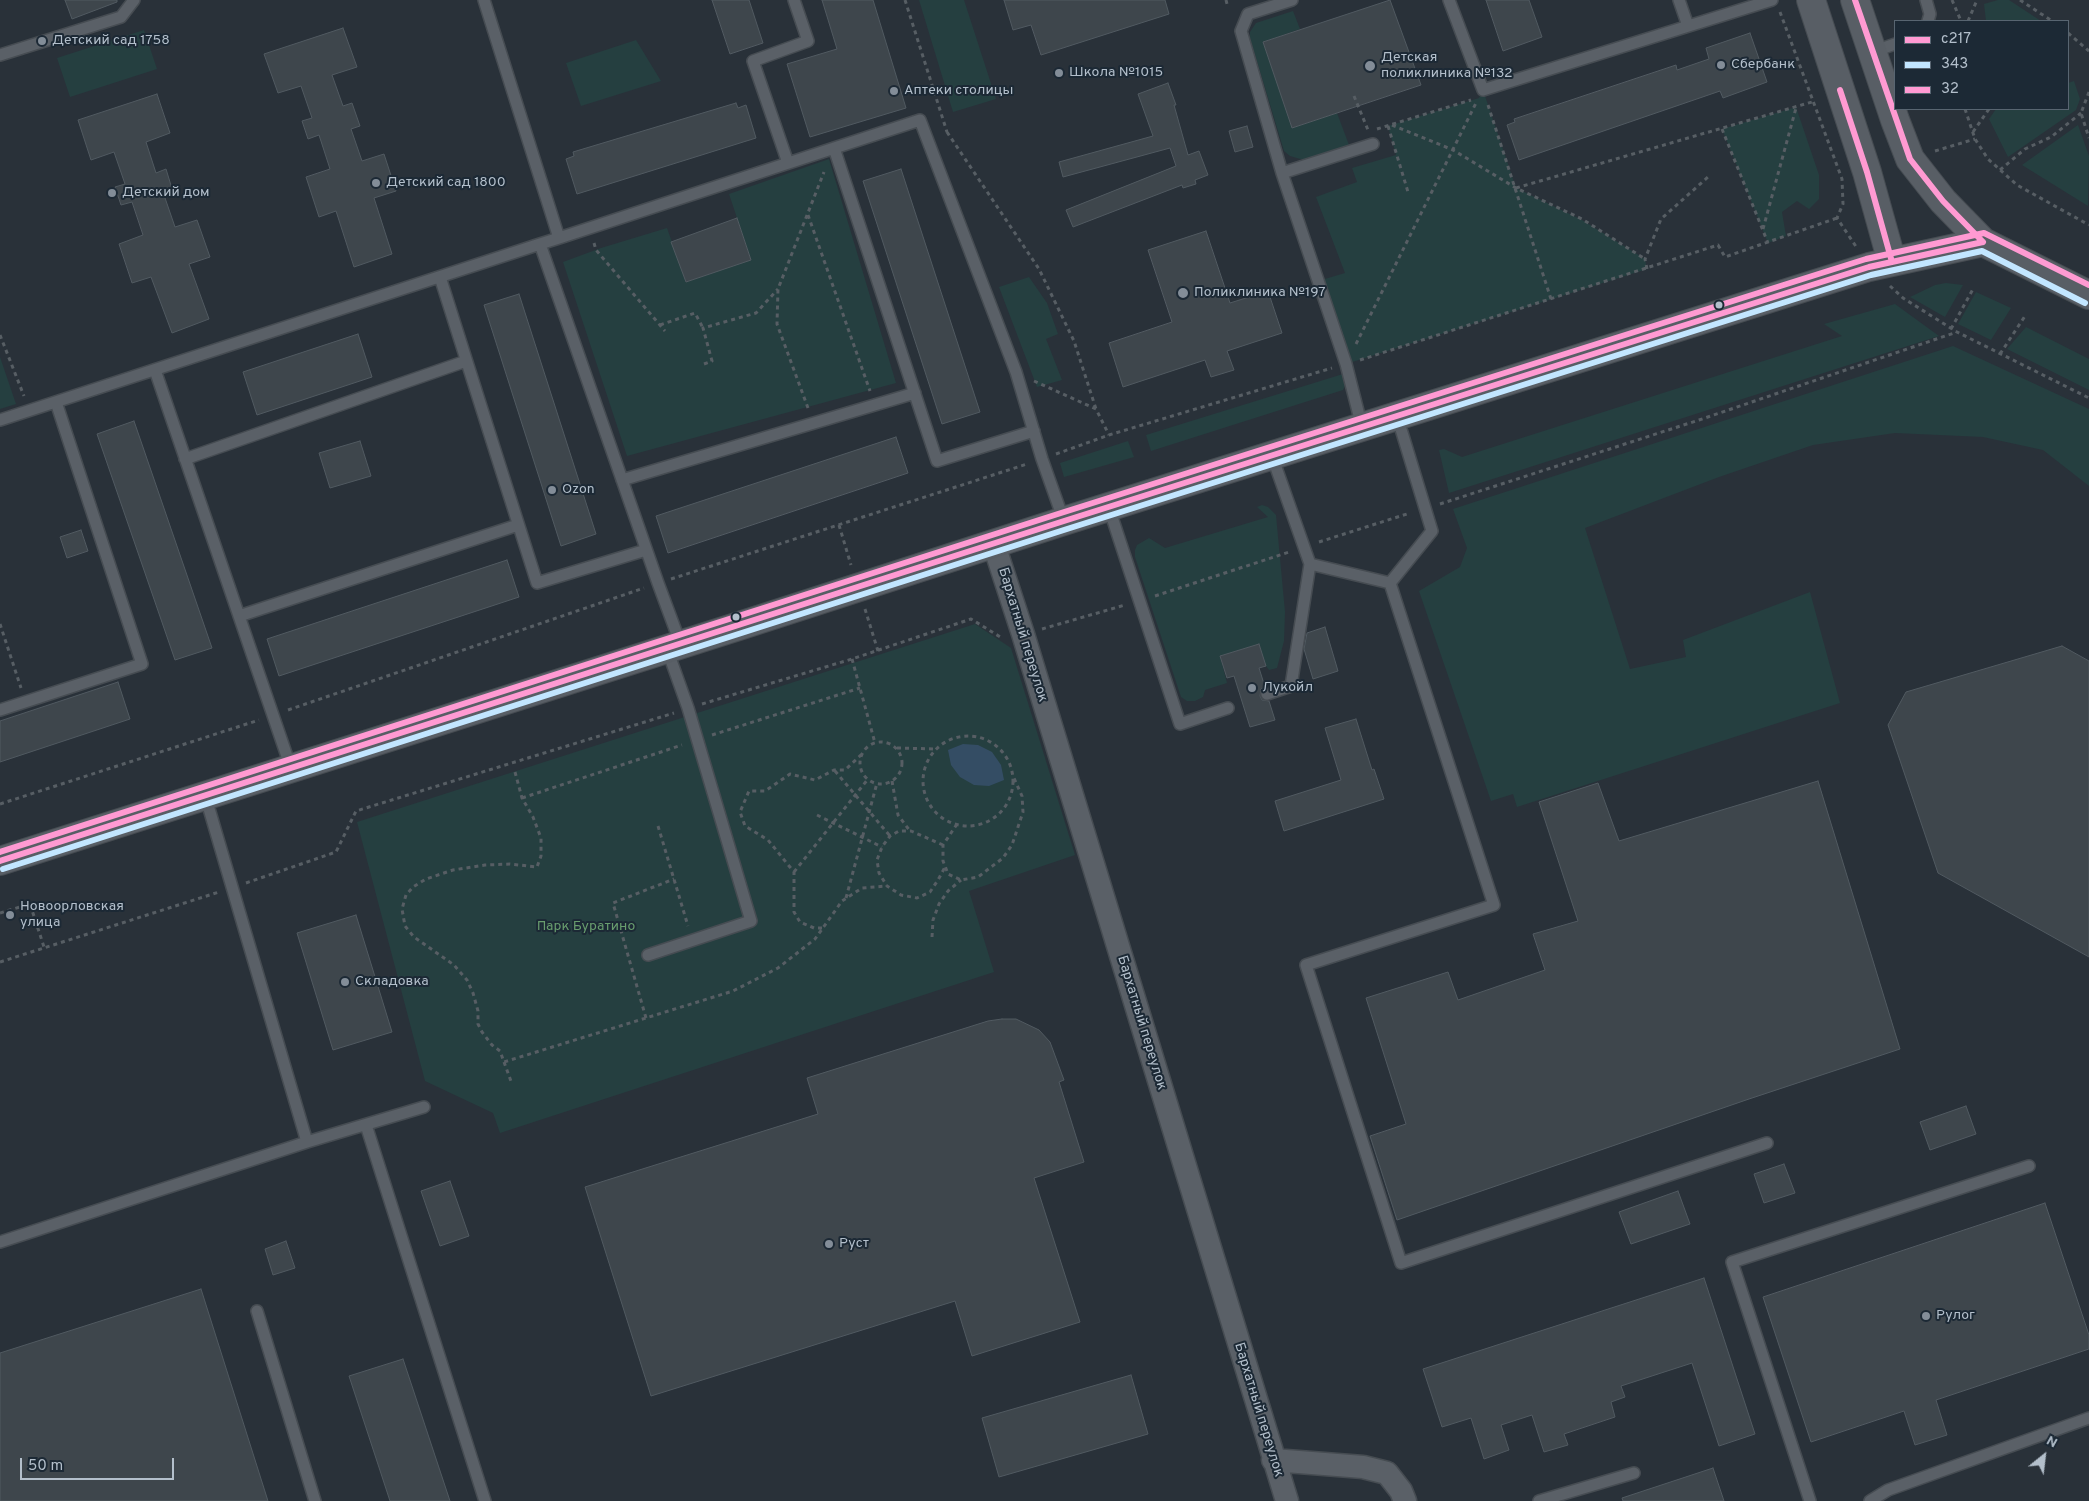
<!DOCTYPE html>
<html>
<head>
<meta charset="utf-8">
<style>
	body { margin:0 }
	#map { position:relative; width:2089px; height:1501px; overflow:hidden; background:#293139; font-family:Overpass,sans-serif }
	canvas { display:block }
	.legend { position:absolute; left:1894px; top:20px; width:175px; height:90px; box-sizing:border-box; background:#1c2935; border:1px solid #586571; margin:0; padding:6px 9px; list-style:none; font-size:15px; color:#b3bfcb }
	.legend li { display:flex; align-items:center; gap:10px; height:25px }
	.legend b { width:25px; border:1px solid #586571 }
	.north { position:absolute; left:2019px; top:1431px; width:50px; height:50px; -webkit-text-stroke:4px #1c2935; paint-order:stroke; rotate:29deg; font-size:14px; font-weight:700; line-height:20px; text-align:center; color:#b3bfcb }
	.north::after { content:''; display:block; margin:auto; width:18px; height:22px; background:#b3bfcb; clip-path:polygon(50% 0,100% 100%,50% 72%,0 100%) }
	.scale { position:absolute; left:20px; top:1458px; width:154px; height:22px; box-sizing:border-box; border:2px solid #b3bfcb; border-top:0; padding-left:6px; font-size:15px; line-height:18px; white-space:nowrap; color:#b3bfcb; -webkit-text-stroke:4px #1c2935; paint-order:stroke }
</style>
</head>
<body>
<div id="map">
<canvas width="2089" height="1501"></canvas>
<ul class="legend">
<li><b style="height:6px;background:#ff9ad2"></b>с217</li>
<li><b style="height:6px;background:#c2e6ff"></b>343</li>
<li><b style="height:6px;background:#ff9ad2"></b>32</li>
</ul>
<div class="north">N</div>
<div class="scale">50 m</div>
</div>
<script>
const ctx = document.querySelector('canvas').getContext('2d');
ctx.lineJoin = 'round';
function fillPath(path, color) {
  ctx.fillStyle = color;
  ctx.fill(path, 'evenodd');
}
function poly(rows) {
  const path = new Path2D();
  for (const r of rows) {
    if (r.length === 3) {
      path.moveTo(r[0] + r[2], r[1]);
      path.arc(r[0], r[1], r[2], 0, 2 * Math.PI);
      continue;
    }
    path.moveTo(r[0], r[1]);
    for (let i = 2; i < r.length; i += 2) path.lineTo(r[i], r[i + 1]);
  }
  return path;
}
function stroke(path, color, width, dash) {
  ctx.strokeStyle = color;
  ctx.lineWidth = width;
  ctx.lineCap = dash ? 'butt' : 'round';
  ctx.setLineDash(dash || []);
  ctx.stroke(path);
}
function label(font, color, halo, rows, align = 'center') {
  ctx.font = font + ' Overpass,sans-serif';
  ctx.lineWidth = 4;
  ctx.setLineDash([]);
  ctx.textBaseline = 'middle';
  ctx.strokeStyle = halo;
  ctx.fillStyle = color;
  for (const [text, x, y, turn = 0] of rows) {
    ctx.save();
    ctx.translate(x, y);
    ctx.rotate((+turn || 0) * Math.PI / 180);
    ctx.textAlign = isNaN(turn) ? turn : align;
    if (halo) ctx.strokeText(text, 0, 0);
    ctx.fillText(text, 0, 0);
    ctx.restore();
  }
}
fillPath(poly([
	[919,0,964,0,996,99,953,112],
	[1998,0,2009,0,2041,21,1986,21,1984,4],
	[1293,11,1300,29,1263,42,1275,76,1299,93,1282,99,1292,128,1337,113,1349,145,1304,160,1290,156,1284,151,1250,38,1250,32,1256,23],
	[144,30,157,69,70,97,57,58],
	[636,40,661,81,581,106,566,63],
	[2074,81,2080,99,2076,110,2008,157,1989,119,1996,109,2068,109,2068,83],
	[1483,90,1516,188,1582,220,1645,259,1647,269,1346,364,1318,281,1345,273,1316,197,1357,182,1352,168,1396,155,1388,126,1479,98],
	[1796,107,1819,175,1819,199,1809,209,1797,201,1782,212,1786,236,1768,243,1722,129],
	[2078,125,2089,156,2088,206,2022,165],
	[829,159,896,383,627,456,563,262,601,248,667,228,686,282,751,260,729,194],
	[1029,277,1047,303,1058,334,1046,339,1062,380,1037,387,999,287],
	[1946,283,1963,285,1945,317,1910,297,1935,285],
	[1976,292,2011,308,1991,340,1958,324],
	[1895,304,1939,336,1449,493,1439,450,1444,449,1462,457,1842,336,1824,324],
	[2026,327,2089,359,2089,390,2007,349],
	[1953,346,2089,409,2089,486,2043,450,1983,437,1895,433,1813,445,1719,477,1585,528,1630,669,1686,657,1683,640,1810,592,1840,703,1517,807,1513,794,1491,801,1419,591,1460,567,1467,548,1453,509],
	[0,357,16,404,0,409],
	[1343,374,1346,384,1343,390,1151,451,1146,435],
	[1128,441,1134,457,1064,477,1060,463],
	[1262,505,1268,507,1276,515,1285,612,1284,641,1277,668,1269,670,1266,666,1259,644,1220,656,1227,683,1205,690,1203,697,1195,701,1187,701,1181,697,1135,557,1135,550,1137,545,1149,538,1165,548,1268,517,1257,507],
	[975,624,1011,648,1075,855,969,891,994,972,500,1133,493,1113,425,1081,357,822]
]), '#253f40');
fillPath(poly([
	[963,744,978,745,992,752,1001,765,1004,780,989,786,974,785,960,777,951,765,948,750]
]), '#344d64');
const building = poly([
	[65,0,117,0,117,2,72,19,65,0],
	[712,0,749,0,763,43,730,54,712,0],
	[822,0,873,0,906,108,810,137,787,64,837,49,822,0],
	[1004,0,1165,0,1169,14,1041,55,1031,25,1013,30,1004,0],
	[1390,0,1421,85,1292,128,1263,42,1390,0],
	[1486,0,1529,0,1542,37,1503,51,1486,0],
	[343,28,357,67,332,75,343,106,352,103,360,126,351,129,362,161,384,154,396,191,374,198,392,254,354,267,336,211,319,217,306,177,330,169,319,135,308,139,302,121,312,118,301,86,278,93,264,54,343,28],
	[1750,33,1767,82,1723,98,1720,91,1519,160,1507,125,1515,122,1514,119,1676,65,1677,70,1709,59,1706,48,1750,33],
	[1168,83,1176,105,1174,105,1188,155,1199,151,1208,175,1195,180,1196,184,1183,188,1182,185,1073,227,1066,210,1176,166,1170,148,1063,177,1059,162,1153,136,1138,94,1168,83],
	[157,94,170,133,146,142,156,173,166,169,173,192,164,195,175,227,197,220,210,257,189,264,209,319,172,333,151,277,132,283,119,244,143,235,132,202,121,205,115,187,125,184,114,152,91,160,78,120,157,94],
	[736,103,738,108,746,105,756,138,577,194,566,159,574,156,573,152,736,103],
	[1247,126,1253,147,1235,152,1229,131,1247,126],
	[901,169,980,412,942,424,863,181,901,169],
	[737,218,751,260,686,282,671,242,737,218],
	[1206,231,1230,303,1268,291,1282,333,1227,351,1234,370,1211,377,1205,360,1123,387,1109,343,1172,322,1148,250,1206,231],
	[519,294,596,534,561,546,484,305,519,294],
	[358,334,372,377,257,415,243,372,358,334],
	[134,421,212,648,175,660,97,434,134,421],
	[896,437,908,473,668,553,656,516,896,437],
	[360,441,371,476,330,488,319,453,360,441],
	[81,530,88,551,67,558,60,537,81,530],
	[507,560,519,597,279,676,267,639,507,560],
	[1325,627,1338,671,1313,679,1304,649,1307,633,1325,627],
	[1259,644,1266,666,1259,668,1265,687,1261,689,1260,696,1262,700,1269,701,1275,720,1250,727,1234,676,1227,678,1220,656,1259,644],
	[2062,646,2089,661,2089,957,1938,873,1888,725,1906,692,2062,646],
	[118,682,130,719,0,762,0,721,118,682],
	[1356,719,1372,770,1374,769,1384,799,1284,831,1275,801,1341,780,1325,728,1356,719],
	[1818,781,1900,1049,1749,1099,1397,1220,1370,1136,1406,1124,1366,998,1448,972,1458,1000,1545,970,1533,934,1578,921,1539,802,1598,783,1619,841,1818,781],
	[356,915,392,1032,333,1050,297,933,356,915],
	[1002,1019,1016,1019,1039,1030,1050,1042,1064,1080,1059,1082,1084,1162,1034,1178,1080,1322,972,1356,955,1301,651,1396,585,1187,818,1114,807,1078,988,1021,1002,1019],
	[1966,1106,1976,1134,1930,1150,1920,1122,1966,1106],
	[1784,1164,1795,1193,1764,1203,1754,1174,1784,1164],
	[450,1181,469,1236,440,1246,421,1191,450,1181],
	[1678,1191,1690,1224,1631,1244,1619,1212,1678,1191],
	[2045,1203,2089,1335,2089,1349,1936,1400,1947,1435,1915,1445,1904,1411,1811,1442,1763,1297,2045,1203],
	[286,1241,295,1268,273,1275,265,1249,286,1241],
	[1704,1278,1755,1434,1719,1446,1692,1363,1621,1386,1625,1397,1611,1402,1615,1417,1564,1434,1568,1445,1544,1452,1532,1415,1501,1425,1509,1450,1484,1459,1471,1418,1442,1427,1423,1369,1704,1278],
	[201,1289,268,1501,0,1501,0,1353,201,1289],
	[403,1359,450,1501,390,1501,349,1376,403,1359],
	[1131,1375,1148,1434,999,1477,982,1418,1131,1375],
	[1713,1468,1724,1501,1623,1501,1622,1498,1713,1468]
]);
fillPath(building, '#3e464c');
stroke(building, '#515a61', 1);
const lane = poly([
	[484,0,559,238,540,244,658,583,681,645],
	[1292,0,1248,14,1241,31,1282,173,1346,364,1362,427],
	[1449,0,1483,90,1772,0],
	[1679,0,1688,26],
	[1926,0,1930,14,1928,21],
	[1872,52,1895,44],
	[0,55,121,17,134,0],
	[834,148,937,461,1034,431],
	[788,163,753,61,808,41,794,0],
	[1282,173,1373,144],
	[559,238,920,120,1016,372,1042,459,1064,521],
	[440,277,537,583,646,550],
	[155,370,291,768],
	[0,420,540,244],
	[1272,456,1310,564,1390,583,1432,531,1397,416],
	[185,459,466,361],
	[622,480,915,393],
	[1109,508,1180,724,1228,708],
	[1390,583,1494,905,1306,965,1401,1263,1767,1143],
	[239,616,518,525],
	[1267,694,1291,686,1310,564],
	[0,710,142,664,56,402],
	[205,795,307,1142],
	[648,955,751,921,688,708,667,649],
	[366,1125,485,1501],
	[0,1242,307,1142,424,1107],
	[257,1311,315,1501],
	[1539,1501,1634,1473],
	[1810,1501,1732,1262,2029,1166],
	[1870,1501,1888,1490,2089,1418]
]);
const street = poly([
	[994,545,1023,634,1287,1501],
	[1273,1460,1363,1467,1387,1473,1401,1491,1405,1501]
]);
const secondary = poly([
	[1811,0,1867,172,1892,262],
	[1855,0,1895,120,1910,159,1943,201,1983,242,2089,295],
	[0,861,739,626,1064,521,1869,267,1983,242]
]);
stroke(lane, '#464c52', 14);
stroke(street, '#464c52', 25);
stroke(secondary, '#464c52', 30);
stroke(poly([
	[905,0,947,132],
	[1226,0,1227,4],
	[1952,0,1961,21],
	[2020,0,2052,21],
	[1780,12,1842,179,1843,204,1837,218,1857,248],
	[1968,21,1977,0],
	[2068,33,2089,51],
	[2089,92,2081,113,2089,138],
	[1354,96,1368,130],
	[1488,105,1551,299],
	[1965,109,1975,139,1988,159,2017,185,2089,225],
	[1392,125,1453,150,1516,188,1582,219,1645,259],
	[1388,126,1408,192],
	[1377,129,1471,100],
	[1722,129,1768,243],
	[947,132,1039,269,1074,341,1096,409],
	[1973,132,1989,109],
	[1935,151,1975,139],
	[2000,170,2025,149,2051,137,2081,113],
	[1516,188,1812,102],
	[808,215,870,391],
	[1763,229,1796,108],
	[594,243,596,250,665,331],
	[1647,269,1645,259,1661,219,1708,177],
	[1890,286,1903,298,1957,332,2089,398],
	[660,325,695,313,703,328],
	[1951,329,1973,289],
	[0,335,24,396],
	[1356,344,1476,103],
	[2000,354,2025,316],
	[1360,360,1718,245,1725,257,1837,218],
	[704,364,712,361,703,328,756,313,778,289],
	[1034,381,1096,409,1109,435],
	[808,408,777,324,778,289,824,172],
	[1056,454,1109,435,1332,368],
	[1440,504,1699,420,1957,332],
	[839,525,851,565],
	[1319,542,1410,513],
	[671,579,1027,464],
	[1155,596,1289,552],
	[865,609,878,651],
	[0,624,21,688],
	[1042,629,1125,605],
	[852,659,875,743],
	[702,704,852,659,971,619,1002,638],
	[288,710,644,588],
	[712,735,860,688],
	[968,781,45],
	[881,763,21],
	[897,748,936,749],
	[835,771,890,836],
	[515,772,522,798,533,817,541,838,541,856,537,867,510,864,485,865,453,870,426,879,413,887,406,895,402,909,405,926,414,937,454,965,467,980,473,993,478,1011,478,1024,482,1032,492,1045,500,1051,504,1062,733,991,778,968,815,939,842,901,862,888,887,886],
	[892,781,898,815,910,831],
	[522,798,682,745],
	[0,804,259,720],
	[817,815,882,847],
	[957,824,943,845,943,861,945,866,948,874,961,880,978,877,1003,858,1012,845,1023,812,1022,796,1013,776],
	[658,826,688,926],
	[943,845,911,831,899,831,890,836,882,847,877,860,879,873,887,886,901,895,917,898,930,892,938,880,945,867],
	[794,872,868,779],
	[246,883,336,852,356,811,674,713],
	[846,898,877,783],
	[0,913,30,904,44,947],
	[822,928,814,928,800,922,794,912,794,872,768,840,745,826,740,812,749,791,765,791,790,774,815,780,834,770,845,770,863,753],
	[932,937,933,920,939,904,948,891,961,880],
	[0,962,219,892],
	[646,1018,613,903,674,879],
	[504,1062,512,1084]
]), '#575e64', 3, [4, 4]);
stroke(lane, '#5a6067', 11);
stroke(street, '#5a6067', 22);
stroke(secondary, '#585e65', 28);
stroke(poly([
	[1855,0,1910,159,1943,201,1983,242],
	[1840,90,1867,172,1892,262],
	[0,861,1064,521,1869,267,1983,242]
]), '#ff9ad2', 6);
stroke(poly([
	[3,869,1067,529,1871,275,1982,251,2085,303]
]), '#c2e6ff', 6);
stroke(poly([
	[0,852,1061,513,1866,259,1984,233,2089,285]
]), '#ff9ad2', 6);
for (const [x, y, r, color] of [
	[42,41,5,"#838d98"],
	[1721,65,5,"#838d98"],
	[1370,66,6,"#838d98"],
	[1059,73,5,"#838d98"],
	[894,91,5,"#838d98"],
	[376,183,5,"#838d98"],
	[112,193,5,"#838d98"],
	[1183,293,6,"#838d98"],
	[1719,305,4.5,"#b3bfcb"],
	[552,490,5,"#838d98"],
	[736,617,4.5,"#b3bfcb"],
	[1252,688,5,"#838d98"],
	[10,915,5,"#838d98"],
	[345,982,5,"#838d98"],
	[829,1244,5,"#838d98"],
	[1926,1316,5,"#838d98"]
]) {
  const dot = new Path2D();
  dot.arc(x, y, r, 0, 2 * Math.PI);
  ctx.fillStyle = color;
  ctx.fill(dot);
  stroke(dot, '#1c2935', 2);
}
label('14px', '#b3bfcb', '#1c2935', [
	["Детский сад 1758",52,41],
	["Детская",1381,58],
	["поликлиника №132",1381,74],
	["Сбербанк",1731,65],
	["Школа №1015",1069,73],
	["Аптеки столицы",904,91],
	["Детский сад 1800",386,183],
	["Детский дом",122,193],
	["Поликлиника №197",1194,293],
	["Ozon",562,490],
	["Лукойл",1262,688],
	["Новоорловская",20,907],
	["улица",20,923],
	["Складовка",355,982],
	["Руст",839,1244],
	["Рулог",1936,1316]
], 'left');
label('14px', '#b3bfcb', '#1c2935', [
	["Бархатный переулок",1022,635,73],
	["Бархатный переулок",1141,1023,73],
	["Бархатный переулок",1258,1410,73]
]);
label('14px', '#689d6e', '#1c2935', [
	["Парк Буратино",586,927]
]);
</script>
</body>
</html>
